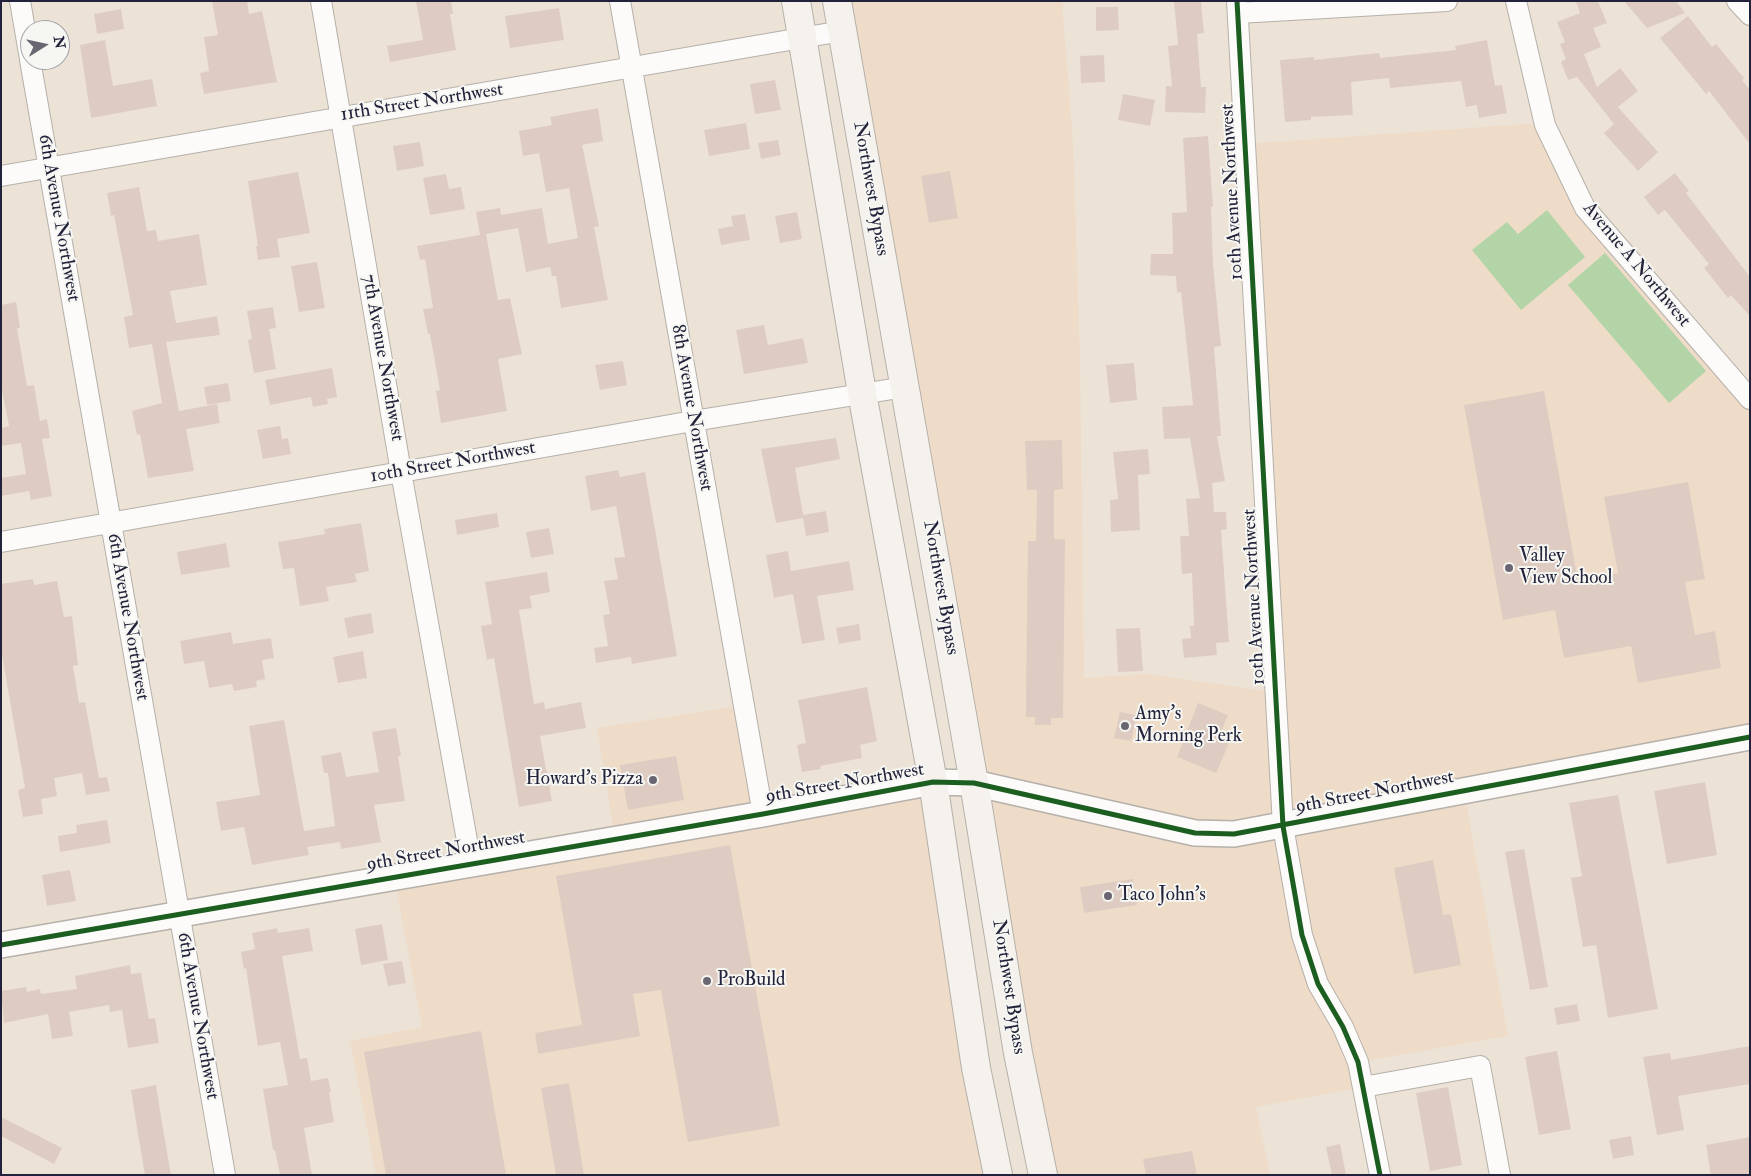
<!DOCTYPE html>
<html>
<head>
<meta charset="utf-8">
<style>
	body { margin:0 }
	#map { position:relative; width:1751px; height:1176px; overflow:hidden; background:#ece3d6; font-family:"IM FELL Double Pica",serif }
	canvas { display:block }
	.frame { position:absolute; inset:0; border:2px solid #22223b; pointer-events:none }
	.north { position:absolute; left:20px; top:20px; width:50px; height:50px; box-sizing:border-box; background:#f6f6f2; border:1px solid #a1a1a9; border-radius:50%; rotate:80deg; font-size:14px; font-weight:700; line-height:20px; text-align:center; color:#22223b }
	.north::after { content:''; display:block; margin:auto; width:18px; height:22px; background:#696671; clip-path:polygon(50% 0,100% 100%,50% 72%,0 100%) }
</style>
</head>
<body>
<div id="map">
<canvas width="1751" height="1176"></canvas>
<div class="frame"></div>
<div class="north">N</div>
</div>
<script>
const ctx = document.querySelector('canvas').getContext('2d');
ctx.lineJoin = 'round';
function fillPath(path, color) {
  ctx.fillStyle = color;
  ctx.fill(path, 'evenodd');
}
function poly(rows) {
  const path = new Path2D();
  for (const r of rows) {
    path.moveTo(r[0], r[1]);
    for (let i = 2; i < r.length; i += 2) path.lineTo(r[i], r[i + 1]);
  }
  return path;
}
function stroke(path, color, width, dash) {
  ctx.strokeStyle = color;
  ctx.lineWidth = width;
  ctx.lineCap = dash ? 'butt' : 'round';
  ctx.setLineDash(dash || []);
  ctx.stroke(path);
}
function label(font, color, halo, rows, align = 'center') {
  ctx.font = font + ' "IM FELL Double Pica",serif';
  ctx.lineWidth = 4;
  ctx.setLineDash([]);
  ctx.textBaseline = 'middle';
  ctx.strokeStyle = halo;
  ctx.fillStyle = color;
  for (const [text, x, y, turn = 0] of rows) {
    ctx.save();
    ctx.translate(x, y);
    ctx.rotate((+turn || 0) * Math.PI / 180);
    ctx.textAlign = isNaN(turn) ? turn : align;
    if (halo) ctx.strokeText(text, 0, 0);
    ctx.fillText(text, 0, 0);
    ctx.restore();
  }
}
fillPath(poly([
	[837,1,1062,1,1073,142,1080,356,1084,678,1146,674,1275,692,1245,144,1525,124,1545,125,1585,208,1750,399,1750,737,1464,791,1508,1036,1359,1062,1363,1087,1256,1107,1270,1175,1043,1175],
	[744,705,764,814,933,782,998,1175,376,1175,350,1041,422,1027,394,876,615,838,597,728]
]), '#eedcc8');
fillPath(poly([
	[1547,210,1585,257,1521,310,1472,250,1507,222,1518,234],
	[1605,253,1706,371,1669,403,1568,285]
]), '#b3d4a7');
fillPath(poly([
	[212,1,247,1,249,14,262,11,277,82,204,94,200,73,209,71,204,37,218,35],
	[416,1,451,1,453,14,450,14,456,50,390,62,387,46,423,40],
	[1174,1,1201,1,1204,33,1197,34,1201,87,1206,87,1205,113,1165,112,1166,86,1172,86,1168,46,1178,45],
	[1576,1,1598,1,1607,23,1593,28,1601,47,1584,54,1597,87,1620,68,1638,91,1618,107,1658,152,1638,171,1604,133,1614,124,1577,77,1568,80,1561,62,1566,59,1560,44,1565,42,1557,22,1580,13],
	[1624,1,1676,1,1685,13,1647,28],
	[1096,7,1118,7,1119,30,1096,31],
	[559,8,564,40,510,48,505,16],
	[121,9,124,29,97,34,94,14],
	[1688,16,1712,47,1716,44,1744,78,1742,80,1750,90,1750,144,1709,91,1706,94,1660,38],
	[105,40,113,86,152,79,157,106,91,118,80,45],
	[1487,40,1495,86,1502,85,1507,113,1479,118,1477,105,1466,107,1461,81,1390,88,1389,78,1351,82,1353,115,1311,117,1311,120,1285,122,1280,60,1314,57,1314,60,1379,53,1380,58,1456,50,1455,46],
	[1104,55,1105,82,1081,83,1080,56],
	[775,80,781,110,755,114,750,84],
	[1123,94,1155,100,1150,126,1118,120],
	[598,108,603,141,582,145,599,226,594,227,608,300,561,308,556,276,552,276,550,267,526,272,518,228,486,234,498,300,510,298,522,354,498,359,507,411,441,423,436,391,440,390,430,334,428,334,423,309,433,308,425,259,420,260,417,246,480,235,476,212,500,208,501,215,542,208,548,244,578,238,569,188,546,192,539,153,523,156,519,131,552,125,550,117],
	[746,123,750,149,709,156,704,130],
	[1208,136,1213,207,1211,207,1213,265,1221,346,1214,347,1221,436,1217,436,1225,481,1212,483,1214,512,1226,512,1227,529,1221,530,1229,642,1216,643,1217,655,1184,658,1182,639,1191,638,1190,626,1194,626,1192,573,1182,574,1180,536,1189,536,1186,499,1200,498,1190,438,1164,439,1162,407,1193,405,1181,292,1177,293,1176,276,1150,275,1151,254,1173,254,1172,213,1187,212,1183,138],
	[778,140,781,155,761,159,758,143],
	[420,142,424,166,397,171,393,146],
	[950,171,958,218,929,223,921,176],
	[298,172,310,233,277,239,280,257,258,260,256,246,258,246,248,181],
	[1675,173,1689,191,1686,193,1750,277,1750,316,1731,295,1728,298,1704,268,1709,264,1665,210,1658,215,1644,197],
	[446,174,449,189,461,187,465,209,430,215,423,178],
	[139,187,147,231,156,230,158,241,199,234,207,285,170,291,176,323,217,316,220,335,166,342,179,411,217,404,220,423,186,429,194,471,148,478,140,434,137,435,132,411,162,403,152,344,129,348,124,317,133,315,114,215,111,216,107,193],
	[797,212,802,239,780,243,775,216],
	[745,214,750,240,721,245,718,229,733,226,731,216],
	[317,262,325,308,299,312,291,266],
	[16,302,20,328,17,328,27,386,34,385,40,421,47,419,50,438,42,439,52,496,31,500,29,491,1,496,1,478,26,474,21,443,1,446,1,428,9,426,1,385,1,305],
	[273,307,276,328,269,329,276,369,254,373,248,340,252,339,247,311],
	[764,325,768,345,803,338,808,363,744,374,736,330],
	[623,361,627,385,600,390,595,365],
	[1134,363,1137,400,1110,403,1106,365],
	[332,368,337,397,327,399,328,404,313,407,311,397,270,405,265,380],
	[228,383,231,401,207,405,204,387],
	[1544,391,1578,581,1618,573,1604,497,1688,482,1705,579,1685,582,1695,635,1715,631,1721,668,1638,683,1631,646,1564,658,1555,610,1503,620,1464,405],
	[280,426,282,439,288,438,291,454,263,459,257,430],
	[836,438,840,459,795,468,803,515,826,511,829,532,806,536,803,518,776,523,761,449],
	[1062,440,1063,489,1054,490,1054,539,1065,539,1063,718,1051,718,1051,725,1035,725,1035,717,1026,717,1026,695,1028,541,1036,541,1037,490,1027,490,1025,441],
	[1148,449,1150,474,1138,475,1140,530,1111,532,1110,500,1118,499,1113,452],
	[618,470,620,477,645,472,677,656,632,664,631,657,596,663,594,648,608,646,603,615,610,614,604,581,618,579,614,558,625,557,616,506,591,511,585,476],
	[497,513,499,527,457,535,455,520],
	[361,523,369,571,355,574,357,582,326,587,329,601,300,606,294,568,283,569,278,542,325,534,324,529],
	[549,528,554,554,531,558,526,532],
	[226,543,230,567,181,575,177,552],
	[788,551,791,571,849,561,854,590,817,596,825,640,802,644,793,594,774,598,766,555],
	[547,572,550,592,530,596,532,608,519,610,534,704,544,702,545,709,581,702,586,728,540,736,552,801,519,807,494,658,487,660,481,626,492,624,485,582],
	[33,579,34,585,57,581,64,617,72,616,78,665,73,666,79,703,85,702,99,778,107,777,110,791,86,795,82,773,54,778,57,796,41,799,43,814,23,817,18,790,25,788,1,649,1,584],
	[371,613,374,633,348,638,344,618],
	[859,624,861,640,839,644,836,628],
	[1140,628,1143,671,1118,672,1116,629],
	[231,632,233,644,271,638,274,658,262,660,265,679,256,681,257,687,234,691,232,684,209,688,204,661,184,664,180,641],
	[363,651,367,678,338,683,333,657],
	[867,687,877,741,860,745,862,758,820,766,821,769,802,772,797,745,806,743,798,700],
	[1198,703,1228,715,1218,739,1229,743,1216,773,1177,757],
	[1120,712,1137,715,1131,741,1114,738],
	[284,720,304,831,335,826,328,773,324,773,321,756,341,752,346,777,379,772,372,732,396,728,401,756,398,756,405,801,374,805,381,842,341,849,340,842,307,847,309,855,252,865,244,827,221,831,216,802,260,795,249,726],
	[676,756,684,800,628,810,620,765],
	[1705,782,1717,855,1667,864,1654,791],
	[1618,795,1658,1009,1608,1018,1596,945,1583,947,1571,878,1582,876,1569,803],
	[107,820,111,843,60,852,58,836,77,833,76,825],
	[730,845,780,1126,688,1142,661,990,633,994,640,1036,538,1054,535,1033,582,1025,556,876],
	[1524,849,1548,987,1530,990,1505,852],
	[1433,860,1443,915,1451,914,1461,965,1414,974,1394,868],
	[70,870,76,901,47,906,42,875],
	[1133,879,1137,905,1084,913,1080,887],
	[382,924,388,960,361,965,355,929],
	[277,928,278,933,309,928,313,951,282,956,300,1059,307,1058,311,1081,328,1078,331,1092,329,1092,334,1122,304,1128,312,1175,280,1175,275,1150,273,1150,263,1089,288,1085,280,1042,258,1046,246,968,244,969,241,952,255,949,252,933],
	[402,961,406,983,388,986,383,964],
	[130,965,131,974,141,973,149,1019,155,1018,159,1043,128,1048,122,1010,110,1012,109,1005,69,1012,73,1036,52,1039,48,1014,4,1023,1,991,26,987,27,992,40,989,41,994,77,989,75,976],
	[1577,1004,1580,1021,1557,1025,1554,1008],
	[481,1031,506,1175,386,1175,364,1052],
	[1750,1046,1750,1084,1678,1096,1684,1130,1657,1135,1643,1057,1670,1053,1671,1060],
	[1557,1051,1571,1129,1539,1135,1525,1057],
	[569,1083,584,1175,556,1175,541,1088],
	[156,1085,162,1123,171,1175,145,1175,138,1134,131,1090],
	[1448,1087,1462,1165,1430,1171,1416,1093],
	[1,1117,62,1148,54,1164,1,1136],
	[1631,1136,1634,1155,1613,1159,1609,1140],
	[1750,1137,1750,1175,1711,1175,1706,1145],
	[1340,1144,1346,1175,1332,1175,1326,1147],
	[1192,1151,1197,1175,1146,1175,1143,1159]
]), '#deccc2');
const minor = poly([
	[20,1,30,59],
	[321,1,401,472,471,863],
	[620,1,763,814],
	[1237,1,1283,826,1302,935,1318,984,1343,1027,1358,1062,1380,1175],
	[1516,1,1545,125,1585,208,1750,399],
	[1737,1,1750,15],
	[1238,13,1447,1],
	[30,60,225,1175],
	[1,176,842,31],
	[1,542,693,421,905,387],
	[1363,1087,1480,1066,1500,1175]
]);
const tertiary = poly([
	[1,945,763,814,933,782,974,783,1195,833,1234,834,1750,737]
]);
const secondary = poly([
	[796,1,862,393,933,782,976,1068,998,1175],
	[837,1,974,783,1018,1053,1043,1175]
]);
stroke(minor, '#b5b0aa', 22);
stroke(tertiary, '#b5b0aa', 28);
stroke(secondary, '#b5b0aa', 30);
stroke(minor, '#fcfbf9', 20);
stroke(tertiary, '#fcfbf9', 25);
stroke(secondary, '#f5f2ee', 28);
stroke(poly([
	[1237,1,1283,826,1302,935,1318,984,1343,1027,1358,1062,1380,1175],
	[1,945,763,814,933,782,974,783,1195,833,1234,834,1750,737]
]), '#1b5e20', 5);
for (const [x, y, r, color] of [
	[1509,568,5,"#696671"],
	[1125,726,5,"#696671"],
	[653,780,5,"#696671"],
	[1108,896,5,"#696671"],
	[707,981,5,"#696671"]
]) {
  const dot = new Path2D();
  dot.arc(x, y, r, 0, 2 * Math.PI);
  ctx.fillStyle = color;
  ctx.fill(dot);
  stroke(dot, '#f6f6f2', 2);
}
label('19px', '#22223b', '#f6f6f2', [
	["11th Street Northwest",422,103,-9],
	["Northwest Bypass",870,189,80],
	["10th Avenue Northwest",1233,192,-93],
	["6th Avenue Northwest",58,218,80],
	["Avenue A Northwest",1636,265,50],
	["7th Avenue Northwest",382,358,80],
	["8th Avenue Northwest",691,408,80],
	["10th Street Northwest",453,463,-10],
	["Northwest Bypass",940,588,80],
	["10th Avenue Northwest",1255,597,-93],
	["6th Avenue Northwest",127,617,80],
	["9th Street Northwest",845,784,-10],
	["9th Street Northwest",1375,793,-11],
	["9th Street Northwest",446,852,-10],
	["Northwest Bypass",1008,987,81],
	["6th Avenue Northwest",197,1016,80]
]);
label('19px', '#22223b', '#f6f6f2', [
	["Valley",1519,557],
	["View School",1519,579],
	["Amy's",1135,715],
	["Morning Perk",1135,737],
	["Howard's Pizza",643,780,"right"],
	["Taco John's",1118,896],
	["ProBuild",717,981]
], 'left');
</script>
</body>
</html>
